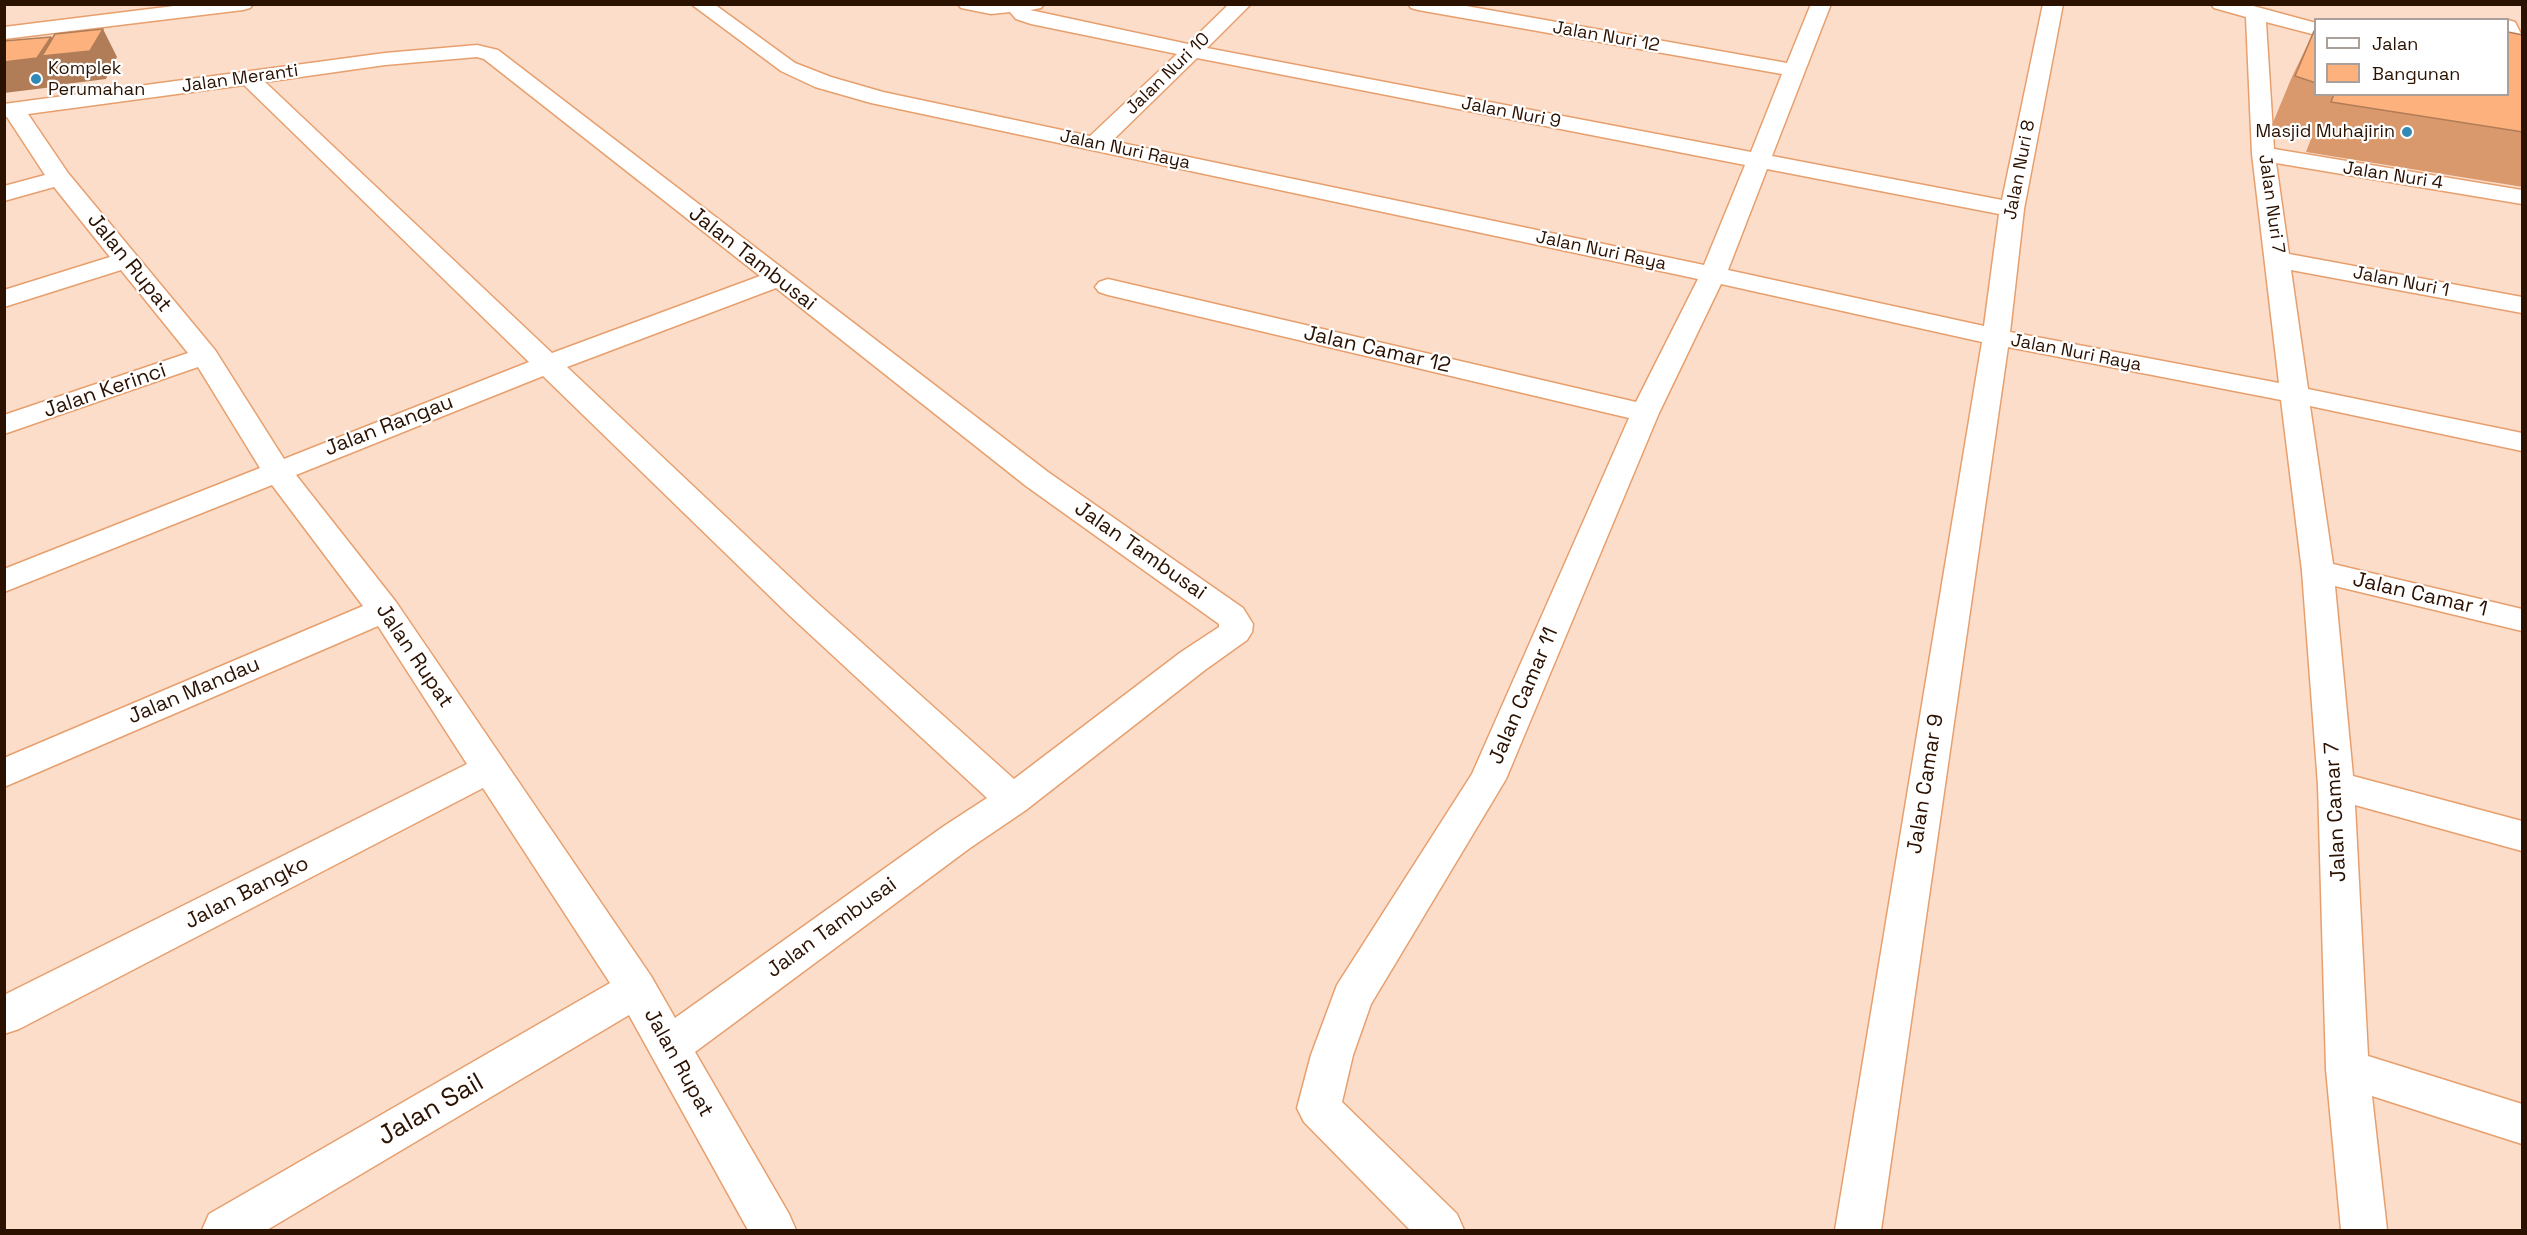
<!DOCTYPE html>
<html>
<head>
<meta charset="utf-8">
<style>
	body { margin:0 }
	#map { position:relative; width:2527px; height:1235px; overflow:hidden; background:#fcddc9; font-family:"Space Grotesk",sans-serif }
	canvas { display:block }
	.frame { position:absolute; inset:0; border:6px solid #2b1100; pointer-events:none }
	.legend { position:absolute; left:2314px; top:18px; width:195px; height:78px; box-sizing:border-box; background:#fff; border:2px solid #aaa099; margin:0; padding:8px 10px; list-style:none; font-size:18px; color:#2b1100 }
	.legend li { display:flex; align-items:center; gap:12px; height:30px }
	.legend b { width:30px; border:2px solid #aaa099 }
</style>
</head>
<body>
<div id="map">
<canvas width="2527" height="1235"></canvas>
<div class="frame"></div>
<ul class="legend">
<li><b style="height:8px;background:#fff"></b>Jalan</li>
<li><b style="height:16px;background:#fdb27d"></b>Bangunan</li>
</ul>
</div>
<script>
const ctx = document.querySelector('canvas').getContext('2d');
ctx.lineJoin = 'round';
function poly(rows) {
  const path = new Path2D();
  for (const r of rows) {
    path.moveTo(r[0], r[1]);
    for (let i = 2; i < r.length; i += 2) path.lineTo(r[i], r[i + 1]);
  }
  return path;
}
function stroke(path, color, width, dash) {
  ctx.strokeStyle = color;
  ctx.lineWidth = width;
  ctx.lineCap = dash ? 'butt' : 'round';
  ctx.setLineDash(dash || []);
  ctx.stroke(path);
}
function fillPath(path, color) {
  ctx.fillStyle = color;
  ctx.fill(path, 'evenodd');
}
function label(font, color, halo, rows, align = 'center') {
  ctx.font = font + ' "Space Grotesk",sans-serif';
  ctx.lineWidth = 4.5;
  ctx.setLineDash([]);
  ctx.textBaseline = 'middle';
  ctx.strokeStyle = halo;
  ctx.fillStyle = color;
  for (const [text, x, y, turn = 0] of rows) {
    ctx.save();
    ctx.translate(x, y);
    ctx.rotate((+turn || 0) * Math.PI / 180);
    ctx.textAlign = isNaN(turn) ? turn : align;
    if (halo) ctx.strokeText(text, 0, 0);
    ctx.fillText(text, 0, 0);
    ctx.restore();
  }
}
const minor = poly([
	[190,4,253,4,250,8,243,10,4,39,4,27,190,4],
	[691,4,714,4,795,63,831,77,883,92,1090,136,1177,54,1031,24,1016,19,1010,12,991,14,961,8,958,4,1044,4,1041,8,1030,10,1188,44,1229,4,1251,4,1207,48,1751,152,1782,74,1418,10,1411,8,1408,4,1455,4,1787,63,1811,4,1831,4,1772,156,2002,200,2043,4,2063,4,2024,209,2010,332,2279,383,2252,154,2246,17,2214,8,2211,4,2246,4,2316,23,2316,35,2266,22,2274,149,2522,190,2522,204,2276,163,2289,254,2522,297,2522,313,2291,270,2308,389,2522,433,2522,451,2310,406,2333,564,2522,609,2522,631,2335,586,2353,776,2522,821,2522,851,2355,805,2368,1056,2522,1104,2522,1144,2372,1096,2387,1230,2341,1230,2326,1069,2318,785,2302,571,2281,400,2008,347,1881,1230,1835,1230,1982,342,1721,284,1659,413,1506,779,1371,1004,1353,1055,1342,1102,1457,1214,1464,1230,1410,1230,1304,1122,1297,1108,1311,1055,1337,985,1472,774,1629,418,1108,295,1099,292,1095,287,1099,282,1108,279,1636,402,1698,279,871,103,815,87,781,71,691,4],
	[1197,58,1745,165,1704,265,1112,141,1197,58],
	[1767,169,1999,214,1984,326,1728,270,1767,169],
	[2508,20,2515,22,2522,36,2522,66,2515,64,2508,50,2508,20],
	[477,45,498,50,1048,472,1243,608,1253,624,1252,632,1247,640,1205,670,1026,810,970,848,695,1052,789,1214,796,1230,748,1230,629,1015,267,1230,202,1230,209,1214,610,983,483,788,19,1029,4,1034,4,995,467,764,378,626,4,787,4,758,363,606,272,485,4,592,4,569,260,468,198,367,4,434,4,415,188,353,121,270,4,307,4,290,110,257,54,187,4,201,4,186,45,175,7,117,4,118,4,104,385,53,477,45],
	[477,57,484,59,760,276,552,353,265,82,385,65,477,57],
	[244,85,529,362,284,459,215,350,68,173,28,114,244,85],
	[776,288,1026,486,1219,624,1219,627,1181,652,1014,779,813,599,567,367,776,288],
	[543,376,789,615,987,798,944,826,675,1018,651,976,396,602,296,475,543,376]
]);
stroke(minor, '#e79f6d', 3);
fillPath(minor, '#fff');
fillPath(poly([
	[2314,31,2316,31,2316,94,2508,94,2523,35,2523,187,2306,152,2311,139,2272,125,2291,79]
]), '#da996c');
fillPath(poly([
	[103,29,117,57,106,79,58,85,56,82,53,87,4,93,4,55,51,37,60,54]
]), '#b17d58');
const building = poly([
	[103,29,90,51,42,56,55,34,103,29],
	[2314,31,2316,31,2316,83,2295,76,2314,31],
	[2508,32,2523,35,2523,132,2331,102,2334,94,2508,94,2508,32],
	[51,37,37,58,4,62,4,41,51,37]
]);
fillPath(building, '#fdb27d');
stroke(building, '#b17d58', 1.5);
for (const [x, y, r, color] of [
	[36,79,6,"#3189b7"],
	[2407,132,6,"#3189b7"]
]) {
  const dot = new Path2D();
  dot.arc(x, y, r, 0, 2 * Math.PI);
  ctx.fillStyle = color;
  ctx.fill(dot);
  stroke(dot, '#fff', 2);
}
label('18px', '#2b1100', '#fff', [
	["Jalan Nuri 12",1606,37,10],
	["Jalan Nuri 10",1168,74,-44],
	["Jalan Meranti",240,79,-8],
	["Jalan Nuri 9",1511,113,11],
	["Jalan Nuri Raya",1125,150,12],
	["Jalan Nuri 8",2020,170,-79],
	["Jalan Nuri 4",2393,176,9],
	["Jalan Nuri 7",2271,204,82],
	["Jalan Nuri Raya",1601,251,12],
	["Jalan Nuri 1",2401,282,11],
	["Jalan Nuri Raya",2076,353,11]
]);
label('18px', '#2b1100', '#fff', [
	["Komplek",48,69],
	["Perumahan",48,90],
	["Masjid Muhajirin",2395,132,"right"]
], 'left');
label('21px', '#2b1100', '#fff', [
	["Jalan Tambusai",752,259,38],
	["Jalan Rupat",129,263,51],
	["Jalan Camar 12",1377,350,13],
	["Jalan Kerinci",105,391,-19],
	["Jalan Rangau",389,426,-21],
	["Jalan Tambusai",1140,551,35],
	["Jalan Camar 1",2420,595,13],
	["Jalan Rupat",414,656,56],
	["Jalan Mandau",194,691,-23],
	["Jalan Camar 11",1524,696,-67],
	["Jalan Camar 9",1926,784,-81],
	["Jalan Camar 7",2336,812,-93],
	["Jalan Bangko",247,893,-27],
	["Jalan Tambusai",832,928,-36],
	["Jalan Rupat",678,1063,61]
]);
label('26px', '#2b1100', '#fff', [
	["Jalan Sail",431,1110,-30]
]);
</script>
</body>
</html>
